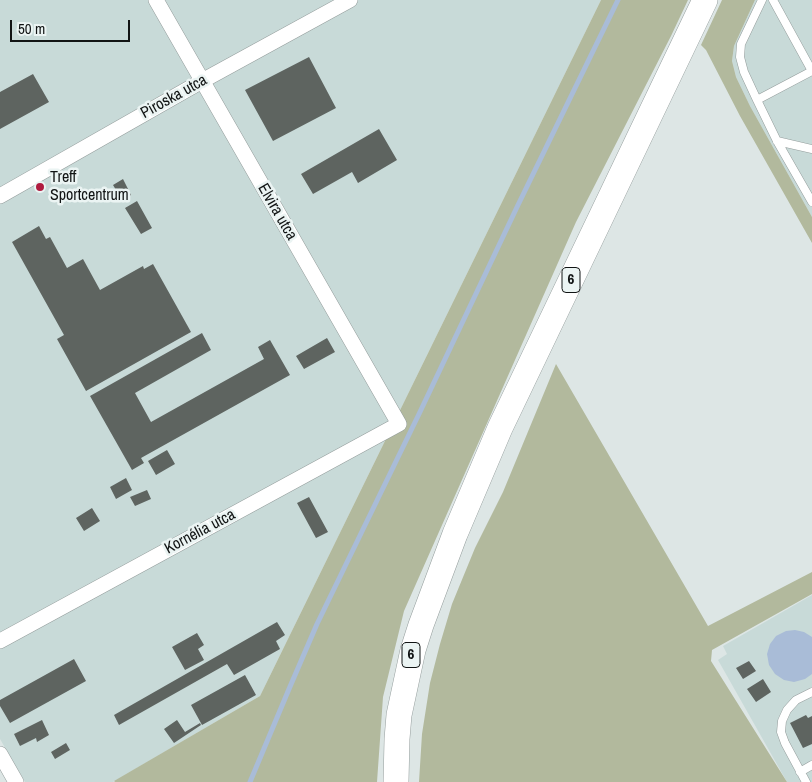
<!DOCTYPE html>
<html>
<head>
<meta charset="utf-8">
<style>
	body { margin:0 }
	#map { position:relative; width:812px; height:782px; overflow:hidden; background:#dde6e5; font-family:"Archivo Narrow",sans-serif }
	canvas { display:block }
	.scale { position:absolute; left:10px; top:20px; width:120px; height:22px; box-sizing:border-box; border:2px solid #111414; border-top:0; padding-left:6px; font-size:15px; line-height:18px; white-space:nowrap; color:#111414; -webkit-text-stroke:4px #ebf4f3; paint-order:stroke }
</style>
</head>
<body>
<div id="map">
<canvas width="812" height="782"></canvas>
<div class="scale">50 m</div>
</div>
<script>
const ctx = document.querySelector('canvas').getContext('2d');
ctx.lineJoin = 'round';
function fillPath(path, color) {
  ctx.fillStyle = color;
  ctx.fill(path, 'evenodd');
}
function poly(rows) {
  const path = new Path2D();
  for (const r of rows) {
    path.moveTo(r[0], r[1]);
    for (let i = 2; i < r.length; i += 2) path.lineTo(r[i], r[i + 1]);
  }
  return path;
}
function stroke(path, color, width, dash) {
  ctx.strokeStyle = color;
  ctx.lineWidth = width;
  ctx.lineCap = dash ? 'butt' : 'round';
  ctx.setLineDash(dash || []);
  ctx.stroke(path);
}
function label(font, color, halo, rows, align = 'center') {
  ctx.font = font + ' "Archivo Narrow",sans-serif';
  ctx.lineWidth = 5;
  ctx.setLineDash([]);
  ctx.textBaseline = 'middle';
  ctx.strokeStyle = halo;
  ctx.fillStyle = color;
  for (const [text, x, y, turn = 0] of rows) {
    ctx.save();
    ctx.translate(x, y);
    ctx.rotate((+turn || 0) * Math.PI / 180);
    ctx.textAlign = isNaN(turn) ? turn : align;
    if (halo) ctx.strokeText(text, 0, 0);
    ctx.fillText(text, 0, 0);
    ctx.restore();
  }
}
fillPath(poly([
	[0,0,601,0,260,696,113,782,25,782,0,739],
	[755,0,812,0,812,217,750,106,736,77,732,61,734,46],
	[812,595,812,782,787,782,718,660,727,654,723,646]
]), '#c8dad8');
fillPath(poly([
	[601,0,688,0,671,36,576,222,404,611,383,697,377,782,115,782,114,781,260,696],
	[722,0,755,0,734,46,732,61,736,77,750,106,812,217,812,243,740,116,706,50,701,45],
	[556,364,708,626,812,572,812,594,712,650,711,661,787,782,419,782,422,734,430,683,440,644,452,604,475,548,503,492]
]), '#b2b99d');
fillPath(poly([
	[795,630,804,632,812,637,812,674,805,679,794,682,784,680,775,674,769,665,767,654,770,644,776,636,786,631]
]), '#a9bcd7');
stroke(poly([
	[250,782,289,689,317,624,419,414,518,205,618,0]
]), '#a9bcd7', 5);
fillPath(poly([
	[309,57,336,108,273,141,245,90],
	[33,74,49,102,0,129,0,92],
	[379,129,397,160,358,183,352,172,313,194,301,174],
	[123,179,131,195,122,200,113,185],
	[137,201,152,228,141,234,125,208],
	[39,226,46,239,50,237,67,268,83,259,100,290,143,266,144,269,153,264,191,332,86,391,57,339,64,335,12,242],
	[202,333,211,350,135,393,151,422,264,359,258,347,270,340,290,375,141,458,144,463,132,470,90,396],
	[327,338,335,352,304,369,296,356],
	[167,450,175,464,156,475,148,461],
	[126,478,132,490,116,499,110,487],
	[147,490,151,499,135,506,130,497],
	[309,497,328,532,316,538,297,503],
	[92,508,100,521,84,531,76,518],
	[277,622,285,635,276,641,280,649,234,675,227,664,119,725,114,715],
	[197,633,204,645,198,649,204,660,185,670,172,647],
	[74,659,86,681,10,723,0,706,0,700],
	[749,661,756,671,743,679,736,668],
	[245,675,256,695,202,725,191,705],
	[763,679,771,692,756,702,747,689],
	[806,715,808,718,812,716,812,744,803,748,790,723],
	[42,720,49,735,37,742,36,738,20,746,14,734],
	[177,720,185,732,200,723,201,725,174,743,164,729],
	[66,743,70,750,55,759,51,752]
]), '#5e6460');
const service = poly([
	[762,0,741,44,740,57,744,72,757,100,812,71],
	[773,0,812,71],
	[757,100,777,141,812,202],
	[777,141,812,149],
	[800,772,812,765],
	[806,782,785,743,781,732,782,721,787,710,796,700,812,692]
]);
const minor = poly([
	[0,196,202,81,350,0],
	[0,641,399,424,156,0],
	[0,754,16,782]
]);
const primary = poly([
	[396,782,397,739,399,715,413,650,421,625,455,534,500,428,705,0]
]);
stroke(service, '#949d9c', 9);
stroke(minor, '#949d9c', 16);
stroke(primary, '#949d9c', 26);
stroke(service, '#fff', 8);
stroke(minor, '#fff', 15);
stroke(primary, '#fff', 25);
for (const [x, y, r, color] of [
	[40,187,5,"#af1b3f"]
]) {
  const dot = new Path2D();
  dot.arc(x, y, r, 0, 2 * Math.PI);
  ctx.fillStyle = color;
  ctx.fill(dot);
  stroke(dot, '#ebf4f3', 2);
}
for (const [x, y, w] of [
	[571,280,18],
	[411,655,18]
]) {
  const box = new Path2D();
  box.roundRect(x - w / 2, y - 12.5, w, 25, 4);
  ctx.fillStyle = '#ebf4f3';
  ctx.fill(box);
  stroke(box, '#111414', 1);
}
label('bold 15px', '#111414', null, [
	["6",571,280],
	["6",411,655]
]);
label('16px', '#111414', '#ebf4f3', [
	["Piroska utca",174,97,-29],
	["Elvira utca",277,212,60],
	["Kornélia utca",200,532,-28]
]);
label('16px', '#111414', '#ebf4f3', [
	["Treff",50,178],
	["Sportcentrum",50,196]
], 'left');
</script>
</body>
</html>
